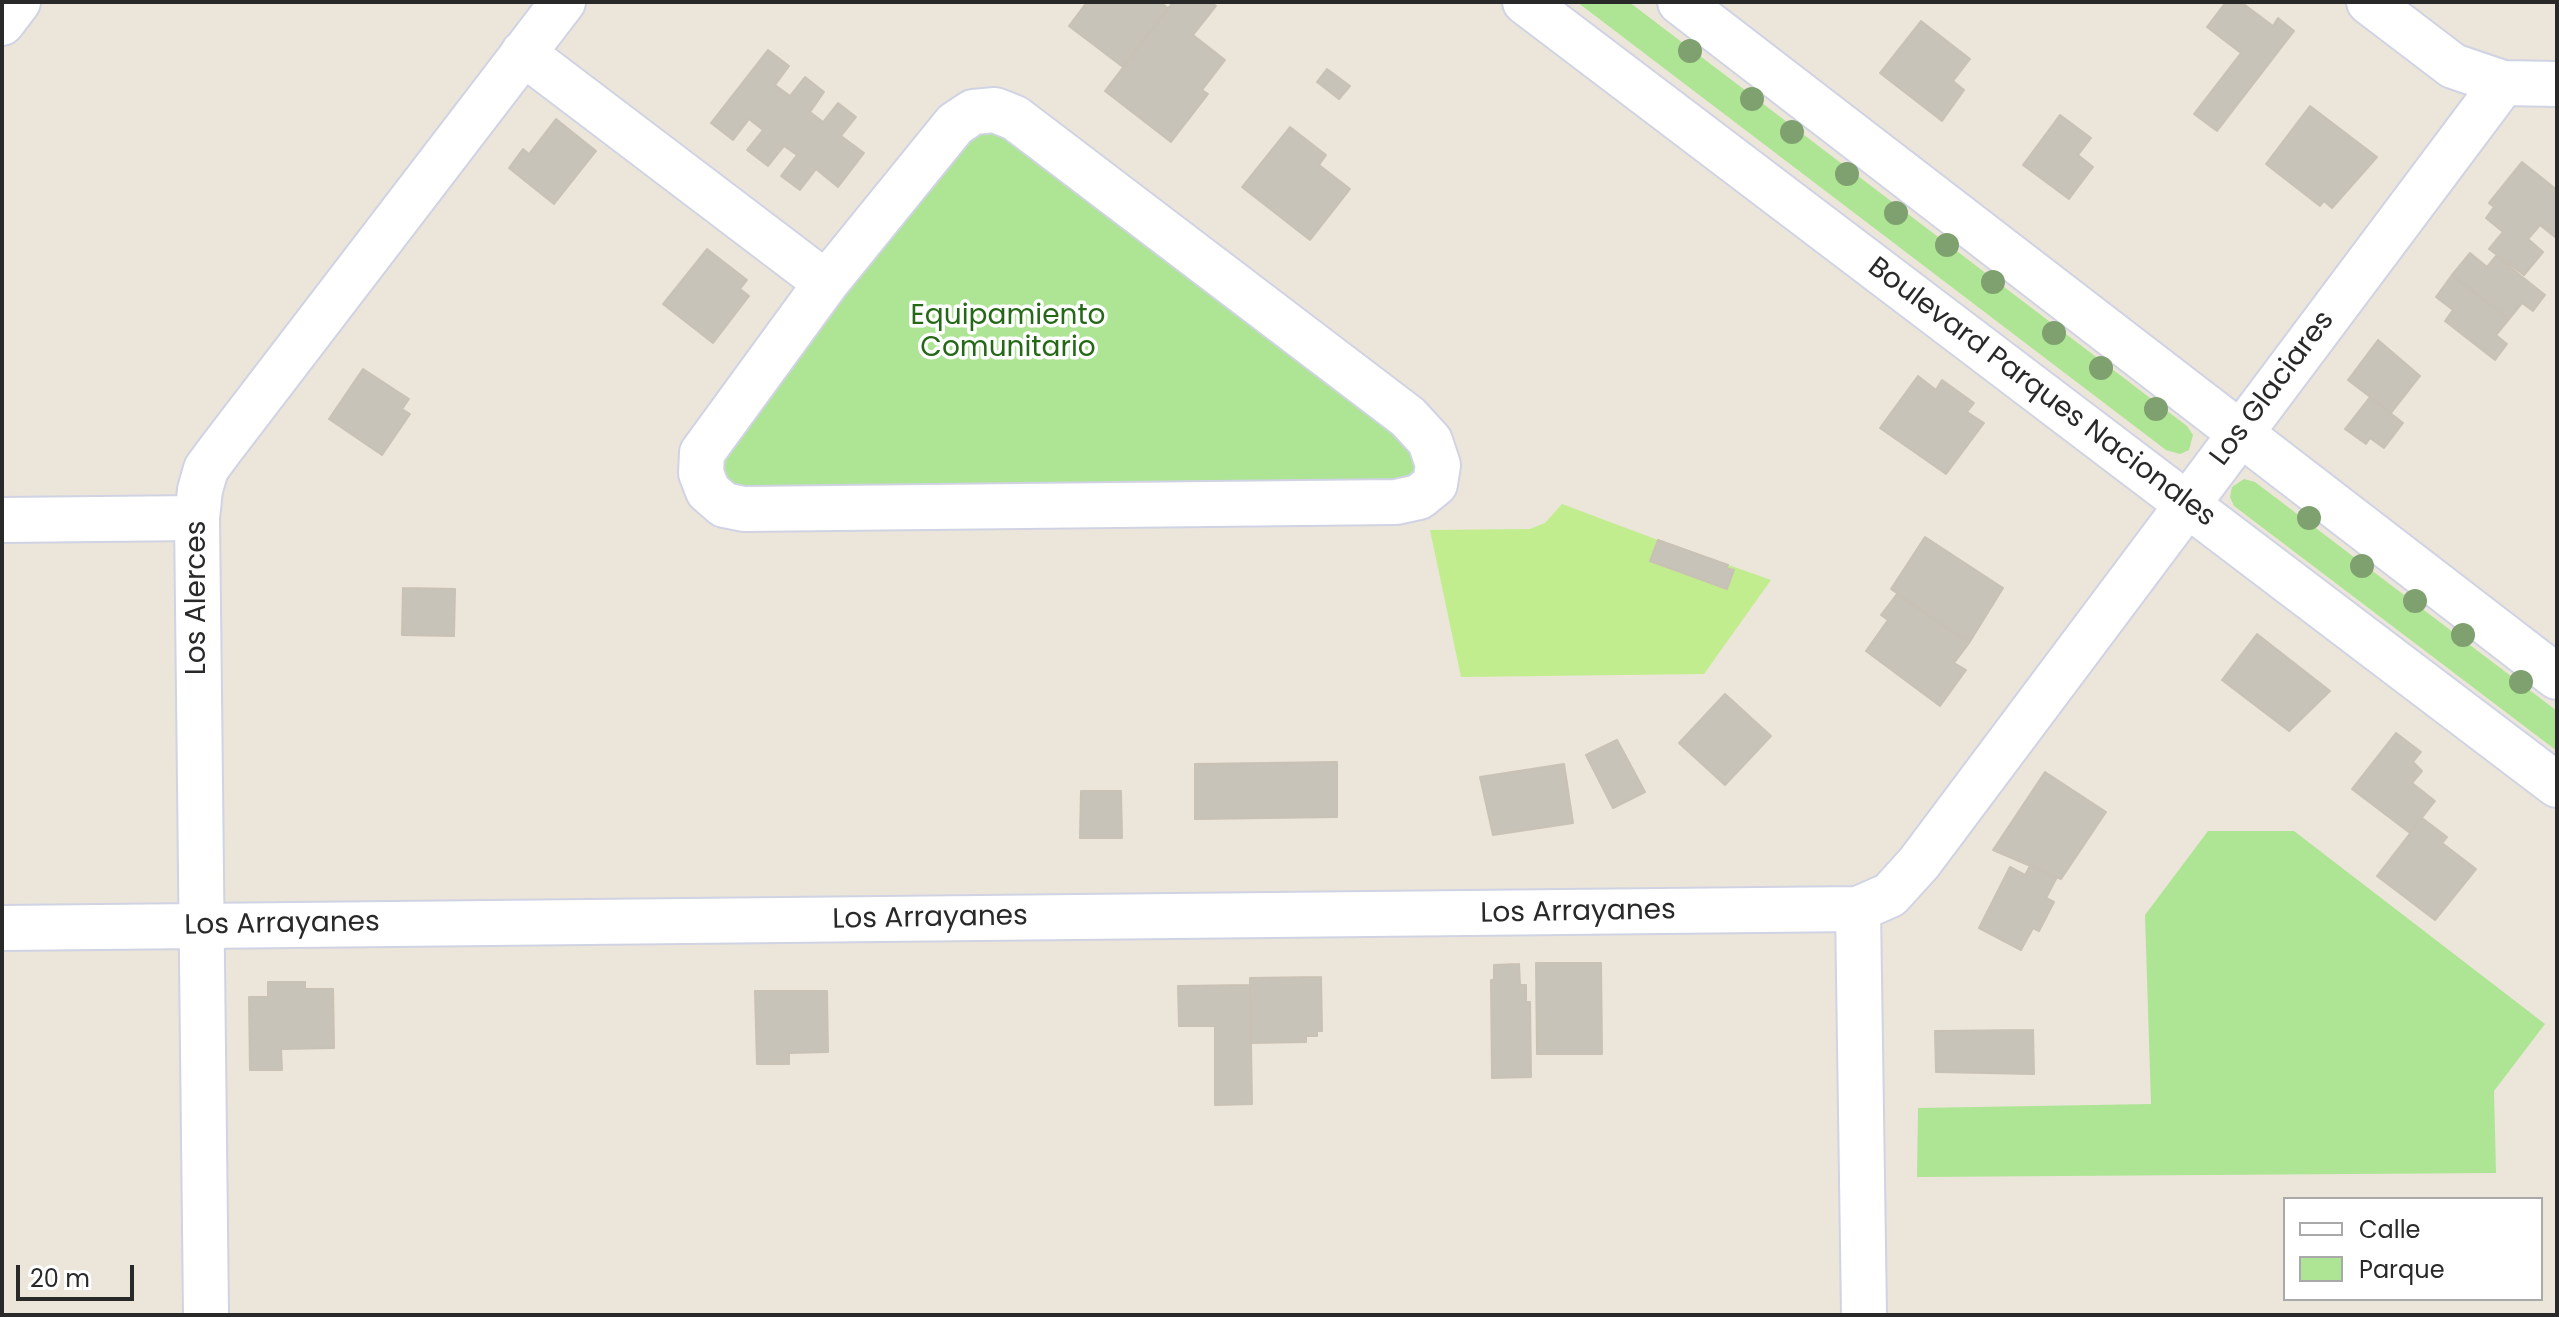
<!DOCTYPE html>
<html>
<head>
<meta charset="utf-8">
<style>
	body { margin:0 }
	#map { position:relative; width:2559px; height:1317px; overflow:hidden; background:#ece5da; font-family:Poppins,sans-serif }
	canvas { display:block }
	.frame { position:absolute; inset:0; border:4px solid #292929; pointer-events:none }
	.legend { position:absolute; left:2283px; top:1197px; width:260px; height:104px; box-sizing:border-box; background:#fff; border:2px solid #a9a9a9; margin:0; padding:10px 14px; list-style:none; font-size:24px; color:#292929 }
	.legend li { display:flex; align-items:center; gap:16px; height:40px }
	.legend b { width:40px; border:2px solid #a9a9a9 }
	.scale { position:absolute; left:16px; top:1265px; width:118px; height:36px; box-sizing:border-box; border:4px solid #292929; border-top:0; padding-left:10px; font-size:24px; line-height:28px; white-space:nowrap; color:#292929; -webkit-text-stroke:6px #fff; paint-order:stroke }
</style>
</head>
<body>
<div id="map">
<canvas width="2559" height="1317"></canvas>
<div class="frame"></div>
<ul class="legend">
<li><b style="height:10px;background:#fff"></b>Calle</li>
<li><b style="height:22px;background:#ade594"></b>Parque</li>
</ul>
<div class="scale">20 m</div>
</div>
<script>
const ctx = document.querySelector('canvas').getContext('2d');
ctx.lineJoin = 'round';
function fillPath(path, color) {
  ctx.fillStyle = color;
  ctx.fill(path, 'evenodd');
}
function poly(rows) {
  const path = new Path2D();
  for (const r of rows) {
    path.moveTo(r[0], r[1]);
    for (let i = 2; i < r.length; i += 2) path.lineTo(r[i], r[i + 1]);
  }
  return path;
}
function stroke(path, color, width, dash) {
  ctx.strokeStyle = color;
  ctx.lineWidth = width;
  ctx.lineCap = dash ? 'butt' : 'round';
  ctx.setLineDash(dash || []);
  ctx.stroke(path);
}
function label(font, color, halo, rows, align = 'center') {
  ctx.font = font + ' Poppins,sans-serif';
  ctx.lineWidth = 7;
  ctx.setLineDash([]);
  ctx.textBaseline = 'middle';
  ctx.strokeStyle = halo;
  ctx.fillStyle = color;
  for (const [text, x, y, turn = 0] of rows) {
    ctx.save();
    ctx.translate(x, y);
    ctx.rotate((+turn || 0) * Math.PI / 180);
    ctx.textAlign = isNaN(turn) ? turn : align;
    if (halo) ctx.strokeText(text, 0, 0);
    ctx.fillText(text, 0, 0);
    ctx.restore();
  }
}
fillPath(poly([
	[1577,2,1629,2,2187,426,2193,435,2189,450,2180,454,2166,450],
	[973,112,1408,417,1435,484,744,509,702,453],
	[2244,479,2255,482,2557,711,2557,751,2234,506,2230,497,2232,487],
	[2208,831,2294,831,2545,1024,2494,1091,2496,1173,1917,1177,1918,1108,2151,1104,2145,915]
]), '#ade594');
fillPath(poly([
	[1562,504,1658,540,1771,580,1704,674,1461,677,1430,530,1530,529,1545,523]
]), '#c2ed8f');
const building = poly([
	[1087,2,1160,2,1168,8,1123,67,1069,26,1087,2],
	[1173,2,1211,2,1216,6,1193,35,1225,60,1202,90,1208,94,1171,142,1105,91,1173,2],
	[2226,2,2241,2,2273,26,2278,18,2294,31,2217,131,2194,114,2241,53,2207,27,2226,2],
	[1921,21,1970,59,1953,81,1964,90,1942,121,1880,73,1921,21],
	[768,50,789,66,775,85,790,96,805,77,824,92,810,112,823,122,838,103,856,117,841,136,864,153,838,187,816,169,800,190,781,176,797,155,784,146,768,166,747,150,763,130,749,119,733,140,711,123,768,50],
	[1327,69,1350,86,1339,99,1317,82,1327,69],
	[2310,106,2377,157,2332,208,2324,201,2320,206,2266,164,2310,106],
	[2060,115,2091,138,2078,155,2093,167,2069,199,2023,165,2060,115],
	[556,119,596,151,554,204,509,168,523,149,529,154,556,119],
	[1290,127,1326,155,1319,165,1350,189,1310,240,1242,187,1290,127],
	[2522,162,2557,190,2557,234,2555,237,2540,225,2528,239,2543,252,2524,275,2489,249,2503,232,2486,218,2494,207,2489,203,2522,162],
	[707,249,747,280,740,289,749,296,713,343,663,304,707,249],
	[2470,253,2487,267,2496,256,2545,295,2533,311,2522,303,2509,319,2452,275,2470,253],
	[2452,275,2509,319,2496,335,2507,344,2495,360,2445,321,2453,310,2436,297,2452,275],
	[2378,340,2420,376,2391,413,2348,380,2378,340],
	[363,369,409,399,402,409,410,414,382,455,329,419,363,369],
	[1918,376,1936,390,1942,380,1974,403,1967,412,1984,423,1946,474,1880,428,1918,376],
	[2370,397,2403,423,2384,448,2370,438,2366,444,2345,429,2370,397],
	[1925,537,2003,588,1969,643,1891,589,1925,537],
	[1658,540,1728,565,1726,568,1734,570,1727,589,1650,561,1658,540],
	[403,588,455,589,454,636,402,635,403,588],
	[1897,594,1969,643,1954,663,1966,670,1940,706,1866,651,1888,620,1881,615,1897,594],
	[2257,634,2330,691,2289,731,2222,680,2257,634],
	[1725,694,1771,736,1725,785,1679,743,1725,694],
	[2396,733,2421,752,2413,762,2422,771,2412,783,2435,801,2410,833,2352,789,2396,733],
	[1617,740,1645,792,1613,808,1586,755,1617,740],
	[1337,762,1337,817,1195,819,1195,764,1337,762],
	[1564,764,1573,823,1493,835,1480,777,1564,764],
	[2045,772,2106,812,2061,879,1993,850,2045,772],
	[1081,791,1121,791,1122,838,1080,838,1081,791],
	[2422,818,2447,837,2442,843,2476,869,2435,920,2377,876,2422,818],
	[2030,866,2057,877,2046,898,2054,902,2039,931,2033,928,2021,950,1979,928,2010,867,2025,875,2030,866],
	[1536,963,1601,963,1602,1054,1537,1054,1536,963],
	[1519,964,1520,985,1526,985,1526,1002,1530,1002,1531,1077,1492,1078,1491,980,1494,980,1494,965,1519,964],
	[1321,977,1322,1031,1317,1031,1317,1036,1306,1036,1306,1042,1250,1043,1250,978,1321,977],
	[268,982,305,982,305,989,333,989,334,1048,281,1049,282,1070,250,1070,249,997,268,997,268,982],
	[1250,985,1252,1104,1215,1105,1215,1026,1179,1026,1178,986,1250,985],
	[755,991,827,991,828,1052,789,1053,789,1064,757,1064,755,991],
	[2033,1030,2034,1074,1936,1072,1935,1031,2033,1030]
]);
fillPath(building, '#c7c3b9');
stroke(building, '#c8c1b4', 2);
const minor = poly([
	[1525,2,2557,785],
	[1680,2,2557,677],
	[2369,2,2453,66,2503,83,2557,84],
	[2,23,18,2],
	[523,53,826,283,702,453,701,473,708,491,724,505,744,509,1396,502,1419,497,1435,484,1438,465,1430,441,1408,417,1015,118,995,110,973,112,955,124,826,283],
	[2,520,197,518],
	[1858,909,1864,1315],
	[2,928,1858,909,1890,895,1919,863,2503,83],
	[206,1315,197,518,200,490,206,469,220,450,563,2]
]);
stroke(minor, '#d0d3e3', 48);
stroke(minor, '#fff', 44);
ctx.fillStyle = '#7fa16f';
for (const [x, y] of [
	[1690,51],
	[1752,99],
	[1792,132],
	[1847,174],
	[1896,213],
	[1947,245],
	[1993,282],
	[2054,333],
	[2101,368],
	[2156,409],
	[2309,518],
	[2362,566],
	[2415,601],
	[2463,635],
	[2521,682]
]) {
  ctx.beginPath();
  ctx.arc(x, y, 12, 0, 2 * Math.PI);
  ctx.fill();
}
label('28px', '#256917', '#fff', [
	["Equipamiento",1008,317],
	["Comunitario",1008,349]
]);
label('28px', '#292929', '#fff', [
	["Los Glaciares",2273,389,-53],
	["Boulevard Parques Nacionales",2041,393,37],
	["Los Alerces",198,598,-90],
	["Los Arrayanes",1578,913,-1],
	["Los Arrayanes",930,919,-1],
	["Los Arrayanes",282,925,-1]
]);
</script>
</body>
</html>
